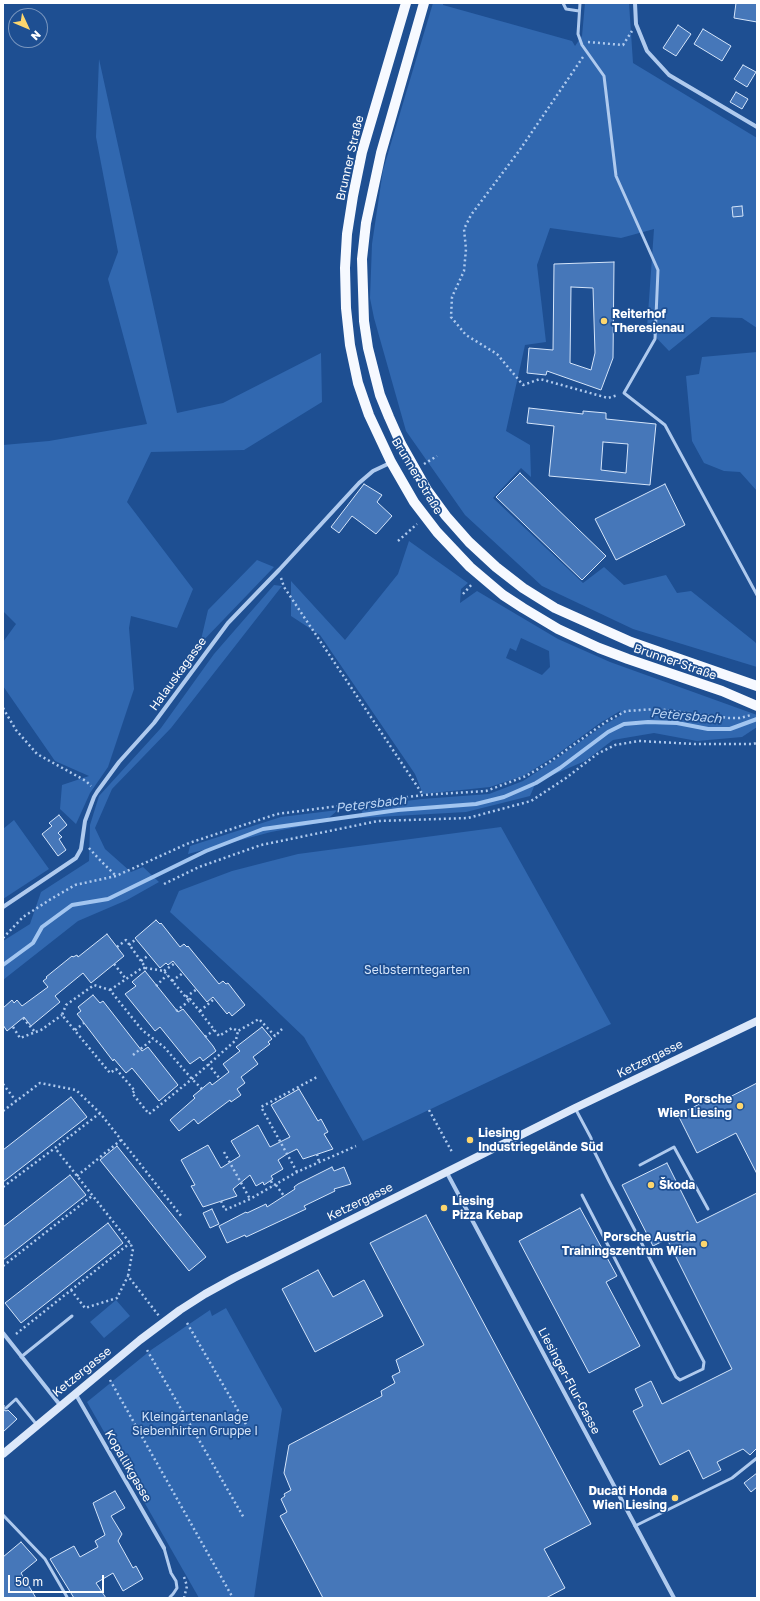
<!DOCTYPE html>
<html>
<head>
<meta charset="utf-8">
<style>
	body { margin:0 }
	#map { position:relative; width:760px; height:1601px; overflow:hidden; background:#1e4f92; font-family:"Golos Text",sans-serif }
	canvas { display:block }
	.frame { position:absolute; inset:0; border:4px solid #fff; pointer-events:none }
	.north { position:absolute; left:8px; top:8px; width:40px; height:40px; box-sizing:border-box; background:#1e4f92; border:1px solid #7895be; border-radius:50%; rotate:134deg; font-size:11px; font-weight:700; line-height:16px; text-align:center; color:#fff }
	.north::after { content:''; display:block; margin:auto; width:14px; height:18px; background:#fdd66e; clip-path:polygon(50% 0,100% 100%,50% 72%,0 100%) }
	.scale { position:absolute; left:8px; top:1575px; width:96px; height:18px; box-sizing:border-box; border:2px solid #fff; border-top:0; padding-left:5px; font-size:12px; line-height:14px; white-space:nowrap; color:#fff; -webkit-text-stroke:3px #1e4f92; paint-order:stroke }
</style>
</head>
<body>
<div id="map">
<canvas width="760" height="1601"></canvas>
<div class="frame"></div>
<div class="north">N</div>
<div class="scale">50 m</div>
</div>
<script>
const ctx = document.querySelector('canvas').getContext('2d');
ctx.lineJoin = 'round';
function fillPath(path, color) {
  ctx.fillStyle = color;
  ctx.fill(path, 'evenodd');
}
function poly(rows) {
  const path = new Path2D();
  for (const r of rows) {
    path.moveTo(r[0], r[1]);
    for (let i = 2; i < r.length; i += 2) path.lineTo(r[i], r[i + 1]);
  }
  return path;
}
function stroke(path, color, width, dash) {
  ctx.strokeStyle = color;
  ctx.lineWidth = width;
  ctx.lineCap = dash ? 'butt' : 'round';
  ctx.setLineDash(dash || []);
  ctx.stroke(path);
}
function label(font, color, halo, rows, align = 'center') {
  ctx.font = font + ' "Golos Text",sans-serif';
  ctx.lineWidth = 3.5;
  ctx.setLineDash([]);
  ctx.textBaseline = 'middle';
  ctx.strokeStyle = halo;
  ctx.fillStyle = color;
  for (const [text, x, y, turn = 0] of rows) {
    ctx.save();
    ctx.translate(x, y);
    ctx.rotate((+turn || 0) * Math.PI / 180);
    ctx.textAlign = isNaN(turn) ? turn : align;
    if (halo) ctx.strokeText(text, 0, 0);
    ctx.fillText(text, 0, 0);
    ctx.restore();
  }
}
fillPath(poly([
	[433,3,443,3,443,5,572,41,575,46,582,36,585,3,629,3,633,63,757,138,757,328,742,318,711,317,669,351,647,328,654,229,621,238,550,228,537,265,546,342,525,345,506,431,530,445,531,477,521,468,493,498,583,583,604,567,624,585,666,575,677,593,691,591,755,642,757,645,757,667,633,629,542,586,465,515,406,431,374,318,370,298,372,244,383,170],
	[99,59,177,413,223,403,321,353,322,402,244,450,151,452,127,502,193,589,177,628,131,616,129,628,134,689,108,767,90,793,76,824,60,809,62,785,89,776,55,761,3,686,3,642,16,624,3,611,3,445,49,441,147,424,108,279,118,252,96,137],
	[757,352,757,491,740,472,724,471,704,463,692,441,686,376,699,374,702,357],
	[409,541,468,583,461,589,460,603,477,591,558,639,610,662,757,715,757,727,742,737,697,741,654,733,613,740,585,761,536,782,530,796,466,812,360,818,364,806,422,799,489,794,523,781,549,764,604,725,620,716,620,711,600,723,552,758,523,776,490,787,423,794,415,774,320,635,291,616,291,581,345,640,398,574],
	[521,638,549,651,550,667,542,675,506,658,510,648,516,651],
	[257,560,274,567,200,644,208,610],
	[274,585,282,586,171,728,112,789,95,828,105,849,131,872,143,867,159,882,127,900,78,921,3,980,3,941,30,924,41,892,89,861,90,825,99,796,161,728,214,654],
	[338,810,324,822,271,832,188,854,190,846,281,817],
	[14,820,49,869,3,899,3,829],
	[501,827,611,1024,363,1141,304,1037,258,993,170,912,179,891,232,871,298,854],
	[116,1300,130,1316,104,1338,90,1322],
	[226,1308,282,1409,254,1598,199,1598,87,1402,151,1350,210,1310,212,1316]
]), '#3168b0');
stroke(poly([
	[3,965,33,943,42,927,72,905,108,899,206,851,263,829,398,810,476,804,504,797,536,783,560,768,608,732,624,724,648,722,677,723,708,729,730,729,757,719]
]), '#a2c5f0', 4);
const building = poly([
	[736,3,757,3,757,22,734,18,736,3],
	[678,25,691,34,676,56,663,48,678,25],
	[703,29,731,46,722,61,694,44,703,29],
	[743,65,756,72,747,87,734,79,743,65],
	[736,92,748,99,742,109,730,102,736,92],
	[742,206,743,216,733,217,732,207,742,206],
	[614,262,613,358,601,390,547,371,546,375,527,373,529,348,553,350,554,264,614,262],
	[571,287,593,288,595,353,591,370,570,363,571,287],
	[529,408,583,414,583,411,606,413,606,419,656,424,650,485,549,476,554,426,527,423,529,408],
	[603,442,628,444,626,473,601,470,603,442],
	[520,473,606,556,582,580,496,497,520,473],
	[364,484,382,495,377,502,392,516,376,534,352,516,339,533,331,527,364,484],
	[665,484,685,525,616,560,595,519,665,484],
	[59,815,67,825,58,833,62,837,59,839,66,850,58,856,42,834,52,826,49,823,59,815],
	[156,920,160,924,161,923,180,947,184,944,187,947,188,946,219,984,223,981,226,984,228,983,245,1005,232,1016,229,1012,227,1014,213,997,207,1002,173,961,168,965,166,963,160,968,135,938,156,920],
	[107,934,124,956,91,983,83,973,55,996,60,1002,31,1026,24,1017,7,1031,3,1025,3,1008,12,1000,14,1003,17,1000,22,1006,48,987,43,981,47,978,46,977,72,956,73,957,77,955,78,957,107,934],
	[145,971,178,1012,183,1009,213,1046,216,1051,203,1061,200,1057,190,1064,160,1027,155,1031,125,994,136,986,132,982,145,971],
	[93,995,100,1003,103,1001,142,1051,148,1047,178,1085,159,1101,132,1068,126,1073,114,1059,113,1061,81,1019,77,1014,81,1011,78,1007,93,995],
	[262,1027,272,1039,268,1042,270,1044,253,1057,258,1064,241,1077,245,1083,237,1089,241,1095,231,1102,230,1100,198,1124,194,1119,179,1131,170,1120,195,1098,193,1096,210,1082,212,1085,229,1072,223,1064,240,1051,236,1047,262,1027],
	[757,1083,757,1174,736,1133,697,1153,678,1115,719,1094,722,1101,757,1083],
	[299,1089,318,1121,321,1119,328,1132,324,1134,333,1149,303,1159,297,1149,287,1154,278,1160,283,1169,271,1176,273,1179,264,1185,263,1182,256,1186,250,1175,233,1189,237,1196,203,1207,191,1186,195,1185,181,1160,208,1145,221,1168,240,1156,231,1141,258,1125,270,1147,290,1137,271,1105,299,1089],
	[71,1097,87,1117,3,1182,3,1150,71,1097],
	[117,1146,206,1257,189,1271,100,1160,117,1146],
	[667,1163,697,1223,757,1193,757,1448,750,1455,743,1449,717,1462,721,1470,703,1479,689,1450,660,1465,633,1411,643,1406,635,1389,651,1381,662,1404,732,1369,667,1239,653,1246,622,1185,667,1163],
	[332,1167,334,1171,344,1167,351,1184,334,1189,335,1191,304,1206,306,1209,246,1237,245,1235,227,1243,219,1226,246,1212,247,1213,266,1204,267,1207,295,1189,294,1187,298,1184,332,1167],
	[70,1175,86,1195,3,1260,3,1227,70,1175],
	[580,1208,617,1276,606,1282,640,1346,589,1373,519,1241,580,1208],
	[212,1209,219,1224,210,1228,203,1213,212,1209],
	[426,1215,591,1524,544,1549,565,1588,546,1598,323,1598,280,1516,287,1512,281,1499,285,1496,284,1494,291,1490,284,1473,289,1445,382,1396,381,1391,395,1383,392,1376,400,1372,396,1360,424,1345,370,1243,426,1215],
	[108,1223,123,1243,21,1323,5,1303,108,1223],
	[318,1270,333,1297,364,1280,383,1316,315,1352,282,1289,318,1270],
	[3,1404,4,1405,4,1410,6,1411,8,1410,17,1419,3,1432,3,1404],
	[757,1473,757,1487,751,1492,744,1483,757,1473],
	[115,1491,125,1508,111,1516,122,1534,118,1541,133,1568,136,1566,143,1579,123,1591,113,1573,96,1583,106,1598,74,1598,50,1559,74,1546,80,1557,98,1547,95,1541,105,1535,93,1503,115,1491],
	[21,1542,37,1560,21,1573,36,1598,3,1598,3,1557,21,1542]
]);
fillPath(building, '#4677b9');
stroke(building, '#d5e5fa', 1);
stroke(poly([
	[588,42,623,45,632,31],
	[583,57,519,151,471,215,464,229,466,249,464,271,452,297,451,317,466,335,497,354,523,385,540,379,608,398,618,395],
	[424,464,437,456],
	[398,541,417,524],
	[281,578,284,587,423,795],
	[463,594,473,583],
	[3,708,16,730,37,754,86,781,91,786],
	[89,848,98,858,116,876],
	[164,884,199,867,261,845,378,821,468,818,531,801,566,778,597,754,615,745,639,741,695,744,753,744,757,743],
	[3,938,23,917,51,899,75,885,116,876,189,843,277,814,423,795,486,791,526,776,548,763,607,721,626,711,657,709,729,718,740,718,751,715],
	[129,945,136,939],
	[117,947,126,940,146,968,164,971,189,1001,190,999,219,1036,232,1028,238,1031,259,1019,275,1036,282,1029],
	[141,961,149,955],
	[114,964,126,979],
	[164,971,175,963],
	[172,981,183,973],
	[156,986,167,975],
	[110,990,142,968,146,968],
	[186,997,197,989],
	[176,1011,189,1001],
	[200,1011,214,999],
	[23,1018,35,1032],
	[13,1027,20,1038,41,1030,62,1015],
	[75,1030,84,1023],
	[205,1037,214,1030],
	[133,1055,153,1039],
	[208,1064,220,1079],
	[3,1084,16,1101],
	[202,1089,192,1079,164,1047,142,1030,110,990,94,985,66,1005,62,1015,110,1073,116,1069,135,1091,132,1093,149,1114,192,1079,236,1040,238,1031],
	[429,1110,452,1152],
	[3,1111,40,1083,76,1090,100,1113,182,1217],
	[100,1113,55,1148,130,1243,133,1249,128,1276,159,1316],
	[224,1152,250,1199],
	[317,1154,319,1162],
	[297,1172,261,1107,317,1077],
	[77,1176,121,1140],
	[271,1181,273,1186],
	[276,1185,284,1196],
	[3,1187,55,1148],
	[221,1201,225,1210,250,1199,297,1172,356,1146],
	[3,1266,92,1196],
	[71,1290,85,1308,117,1298,128,1276],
	[187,1323,247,1426],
	[16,1334,130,1243],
	[147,1350,244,1518],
	[110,1380,233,1598],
	[184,1577,187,1586,184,1598]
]), '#afcaee', 2.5, [2, 3]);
stroke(poly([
	[563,3,566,9,579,11],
	[580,3,578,34,582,45,604,76,616,176,658,270,655,339,624,393,665,425,757,595],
	[575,1108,591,1138,594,1151,609,1181,704,1362,703,1369,680,1380,676,1377,582,1195],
	[640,1165,674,1147,708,1209],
	[21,1357,72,1316],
	[6,1408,16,1399,37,1425],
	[3,1515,45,1559,67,1597],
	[635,1526,732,1478,757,1458],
	[164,1548,171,1573,176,1581,177,1588,173,1594,170,1597]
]), '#afcaee', 3);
stroke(poly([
	[635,3,636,24,647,51,669,75,757,127],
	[3,907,76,858,81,849,85,821,94,797,97,792,119,762,154,723,228,623,279,570,359,483,373,471,390,463],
	[447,1173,674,1598],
	[3,1333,60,1405],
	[75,1393,164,1548]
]), '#afcaee', 4);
stroke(poly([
	[3,1454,140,1340,180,1310,205,1294,234,1278,575,1108,757,1021]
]), '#dce8fa', 8);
stroke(poly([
	[406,3,362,152,353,196,347,234,345,268,346,308,350,345,358,383,369,415,391,462,414,502,437,532,470,567,503,595,523,608,558,629,599,648,628,659,722,691,757,706],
	[424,3,381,153,366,223,362,259,364,321,368,348,380,395,389,417,401,444,427,490,446,516,469,542,496,567,523,588,555,608,631,642,757,686]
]), '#f6f9ff', 10);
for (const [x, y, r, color] of [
	[604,321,4,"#fdd66e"],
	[740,1106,4,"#fdd66e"],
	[470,1140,4,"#fdd66e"],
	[651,1185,4,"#fdd66e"],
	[444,1208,4,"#fdd66e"],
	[704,1244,4,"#fdd66e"],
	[675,1498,4,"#fdd66e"]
]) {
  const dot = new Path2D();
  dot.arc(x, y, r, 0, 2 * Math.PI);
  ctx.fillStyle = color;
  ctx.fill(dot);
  stroke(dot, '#1e4f92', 1.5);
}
label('12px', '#fff', '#1e4f92', [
	["Brunner Straße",350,158,-77],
	["Brunner Straße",417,476,59],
	["Brunner Straße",675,662,19],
	["Halauskagasse",178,674,-54],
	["Ketzergasse",650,1059,-26],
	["Ketzergasse",360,1202,-26],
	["Ketzergasse",82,1372,-39],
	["Liesinger-Flur-Gasse",569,1381,62],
	["Kopallikgasse",128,1466,60]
]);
label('bold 12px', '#fff', '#1e4f92', [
	["Reiterhof",612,314],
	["Theresienau",612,328],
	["Porsche",732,1099,"right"],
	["Wien Liesing",732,1113,"right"],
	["Liesing",478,1133],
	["Industriegelände Süd",478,1147],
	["Škoda",659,1185],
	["Liesing",452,1201],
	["Pizza Kebap",452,1215],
	["Porsche Austria",696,1237,"right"],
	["Trainingszentrum Wien",696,1251,"right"],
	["Ducati Honda",667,1491,"right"],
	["Wien Liesing",667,1505,"right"]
], 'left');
label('12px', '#d5e5fa', '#1e4f92', [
	["Selbsterntegarten",417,970],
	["Kleingartenanlage",195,1417],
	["Siebenhirten Gruppe I",195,1431]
]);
label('italic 13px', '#bbd5f5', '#1e4f92', [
	["Petersbach",686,716,5],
	["Petersbach",371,804,-7]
]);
</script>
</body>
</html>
